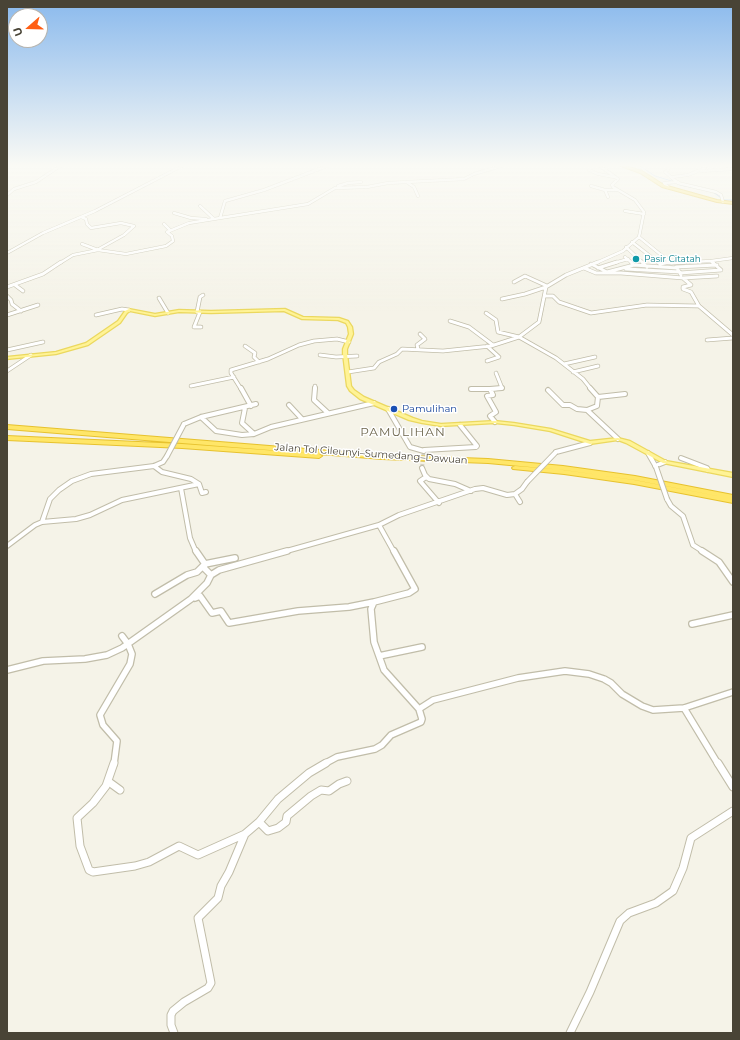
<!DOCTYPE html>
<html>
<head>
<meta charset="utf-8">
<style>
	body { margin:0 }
	#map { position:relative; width:740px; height:1040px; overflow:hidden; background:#f5f3e8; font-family:Montserrat,sans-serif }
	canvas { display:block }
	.frame { position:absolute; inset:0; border:8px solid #494436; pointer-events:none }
	.north { position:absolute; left:8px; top:8px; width:40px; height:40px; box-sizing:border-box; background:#fff; border:1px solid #b6b4af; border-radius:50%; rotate:250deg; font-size:11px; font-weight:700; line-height:16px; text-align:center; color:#494436 }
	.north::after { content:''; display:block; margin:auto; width:14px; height:18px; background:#ff5e14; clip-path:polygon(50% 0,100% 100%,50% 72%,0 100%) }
</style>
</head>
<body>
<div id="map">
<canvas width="740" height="1040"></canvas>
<div class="frame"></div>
<div class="north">U</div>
</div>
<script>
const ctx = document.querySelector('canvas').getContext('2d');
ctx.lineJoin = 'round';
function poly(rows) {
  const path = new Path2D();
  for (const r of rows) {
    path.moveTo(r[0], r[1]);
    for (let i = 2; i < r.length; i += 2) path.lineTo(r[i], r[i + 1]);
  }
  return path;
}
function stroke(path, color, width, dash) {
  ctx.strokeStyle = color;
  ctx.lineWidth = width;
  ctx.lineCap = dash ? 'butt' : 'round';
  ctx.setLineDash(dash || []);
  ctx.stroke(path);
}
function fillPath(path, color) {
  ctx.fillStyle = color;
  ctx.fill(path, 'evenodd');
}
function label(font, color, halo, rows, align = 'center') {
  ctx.font = font + ' Montserrat,sans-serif';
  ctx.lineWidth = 3;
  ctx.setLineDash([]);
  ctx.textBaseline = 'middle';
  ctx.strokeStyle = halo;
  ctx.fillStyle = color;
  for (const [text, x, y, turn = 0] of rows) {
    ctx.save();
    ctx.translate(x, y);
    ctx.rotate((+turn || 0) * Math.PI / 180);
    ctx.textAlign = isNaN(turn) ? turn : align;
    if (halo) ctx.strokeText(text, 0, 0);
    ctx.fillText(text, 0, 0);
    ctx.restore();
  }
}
stroke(poly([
	[640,166,655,176,675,182],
	[680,185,695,188],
	[713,192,721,198],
	[723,200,733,200]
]), '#a0c4f5', 1);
stroke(poly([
	[422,468,424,451]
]), '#d3d0c4', 4, [4, 2]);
const minorFar4 = poly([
	[669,166,668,170,665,172,678,183,716,192,721,195,723,202],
	[589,170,598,174,614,177],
	[701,171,733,169],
	[672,177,688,175,705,168],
	[408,183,414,187,418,196],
	[338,186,348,183,361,182],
	[591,186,605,190,617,190],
	[668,187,664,183,678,182],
	[605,190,608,197],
	[7,195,14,189,36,182,60,166],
	[200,206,214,219],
	[625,211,644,214],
	[174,213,191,218,206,219],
	[81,217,86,219,87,224,91,228,121,223,134,226,124,235,97,250],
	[220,218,308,204,335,188,367,187,388,183,464,179,474,174,501,166],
	[164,224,170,230],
	[639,237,671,263,668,263],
	[632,242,659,263],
	[82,244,98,250],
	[626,247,643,263],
	[7,253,43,233,95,211,182,166],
	[625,257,632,263],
	[711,261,733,258],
	[60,263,73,255,98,250,126,254,166,246,173,241,172,236,167,232,189,223,220,218,225,201,264,190,327,166],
	[596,263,623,251,639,237,644,212,635,200,613,187,612,185,618,179,600,166],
	[614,263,628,259],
	[671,263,711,261,714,263]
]);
const minorFar3 = poly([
	[642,262,647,267],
	[658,262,660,264,670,262],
	[671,263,685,262],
	[591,264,607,272,634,265,631,262],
	[634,265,677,268,681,275],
	[676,267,717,265],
	[584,268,596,273,621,273,683,278,717,276],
	[598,268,617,262],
	[626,269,680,272],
	[680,273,721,270,712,262],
	[683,278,691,285,683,287,683,289,691,292,699,306,733,335],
	[514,282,525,276,547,286],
	[15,285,23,291],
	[7,287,43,274,61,262],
	[7,296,11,300,12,304,21,311],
	[545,296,553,296,559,302,591,313,647,305,699,306],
	[159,298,168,313],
	[502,299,525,294,546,287],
	[197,312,200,297,203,295],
	[200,312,194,327,201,327],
	[486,313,496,320,498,332,519,337,556,358,583,379,591,389],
	[7,315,38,305],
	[96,315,122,309,129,310],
	[450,321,469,327,493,345],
	[707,340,733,338],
	[245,346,255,353,254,357,259,362],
	[487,346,499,357,487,361],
	[418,349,417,345,425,339,420,334],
	[7,350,43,342],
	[320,355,336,357,357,356],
	[564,364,595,357],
	[7,371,31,355],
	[348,372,374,368,379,362,397,354,402,349,443,351,491,346,519,337,539,322,546,287,566,275,598,262],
	[573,372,598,366],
	[191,386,234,377],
	[241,389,231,373,231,370,268,359,299,345,314,341,337,339,349,342],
	[315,389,315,386],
	[493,389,502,388,496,373]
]);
const minorFar2 = poly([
	[241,388,251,406],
	[315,388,314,400,328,413],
	[590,388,598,397,597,406,587,410,618,439],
	[471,389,490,389],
	[548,390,563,405,570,405,577,409,587,410],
	[598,397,625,394],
	[289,405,302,419],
	[245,408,242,423,254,434],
	[388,409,410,447,424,451],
	[201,417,216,431,242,435,254,434,271,427,374,403],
	[495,422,490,416,496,412,487,396,493,395,490,389,502,388],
	[184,424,201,417,256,404],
	[424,450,476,447,477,446,460,425],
	[556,452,590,443],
	[648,453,656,467],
	[681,458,707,468,708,470],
	[655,466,665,462],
	[422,468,425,475,429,479,455,484,471,491],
	[426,477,420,481,439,503],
	[199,484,202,493,206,492],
	[181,488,190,538,196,552],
	[515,494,520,502],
	[667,499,671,506,683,516,693,545,704,552],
	[42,522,76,519,90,515,122,500,199,484,191,479,162,472,154,466],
	[379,525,394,552],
	[7,546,35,525,42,522,50,499,59,490,72,481,91,474,154,466,163,462,167,456],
	[283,552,379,525,399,515,475,489,483,488,507,495,515,494,522,489,527,482]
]);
const minorFar1 = poly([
	[196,551,205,564,204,568,211,575],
	[394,551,415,589,409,593,374,602,371,609,374,642,384,670,419,709,433,700,518,678,565,671,589,674,604,679,611,683,622,694,642,706,653,710,684,708,733,692],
	[702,551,719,562,733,582],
	[155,594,187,575,197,572,205,564,235,558],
	[195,598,200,596,212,613,221,611,229,623,298,611,349,607,374,602],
	[692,624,733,615],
	[379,656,422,647],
	[7,670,43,661,85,659,107,655,122,648,191,599,207,583,211,575,219,570,287,551],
	[684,708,718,764],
	[114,764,117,741,103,725,100,715,130,664,132,654,128,644,122,636],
	[324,764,337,757,375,749,382,745,391,735,421,722,422,719,419,709]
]);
const minor = poly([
	[114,763,106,786,93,803,77,818,80,846,89,870,93,872,135,866,149,862,179,846,198,855,245,834,259,822,278,799,309,773,326,763],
	[718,763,733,787],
	[109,782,120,790],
	[259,822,268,831,278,828,286,822,287,816,311,796,321,790,329,791,339,784,347,781],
	[174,1033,171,1025,171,1015,173,1011,184,1002,208,988,211,983,198,918,218,898,221,886,229,872,245,834],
	[570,1033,590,992,620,921,629,913,656,903,673,891,683,868,691,838,733,811]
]);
const major = poly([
	[129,309,155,314,179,310,211,311,285,309,303,317,339,318,348,321,352,327,353,334,347,349,347,354,351,386,354,390,364,397,413,418,422,421,441,424,495,421,514,423,551,429,590,441,618,438,630,441,666,461,733,473,733,477,663,463,626,443,618,440,590,444,550,431,514,425,495,423,441,426,422,423,409,420,360,399,350,391,347,386,343,354,343,349,349,334,348,327,346,323,338,320,302,319,284,311,211,313,179,312,155,316,130,311,127,313,120,323,88,345,56,354,7,359,7,357,56,352,86,343,118,321,125,311,129,309]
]);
const highway = poly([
	[621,166,626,166,642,171,664,185,717,200,733,202,733,204,717,202,662,187,640,173,621,166],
	[7,425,382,455,488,459,563,466,635,476,733,495,733,499,635,480,563,470,488,463,382,459,7,429,7,425],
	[7,436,182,444,319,454,322,456,319,458,182,448,7,440,7,436],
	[515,466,564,470,634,480,733,499,733,503,634,484,564,474,513,469,512,468,513,467,515,466]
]);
stroke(minorFar4, '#c1bda9', 3.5);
stroke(minorFar3, '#c1bda9', 4.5);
stroke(minorFar2, '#c1bda9', 6);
stroke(minorFar1, '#c1bda9', 8);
stroke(minor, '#c1bda9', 9);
stroke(major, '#ebd85f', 2.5);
stroke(highway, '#e7c22f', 2);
stroke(minorFar4, '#fff', 2.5);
stroke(minorFar3, '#fff', 3);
stroke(minorFar2, '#fff', 4);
stroke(minorFar1, '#fff', 5.5);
stroke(minor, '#fff', 7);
fillPath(major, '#fff396');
fillPath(highway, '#ffe668');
const minorBridge = poly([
	[167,456,184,424],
	[656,467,667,499],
	[527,482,556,452]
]);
stroke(minorBridge, '#c1bda9', 6, []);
stroke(minorBridge, '#fff', 4);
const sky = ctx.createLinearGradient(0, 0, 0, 312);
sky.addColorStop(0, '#8bbaed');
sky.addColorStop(0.53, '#fafaf5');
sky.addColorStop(1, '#fafaf500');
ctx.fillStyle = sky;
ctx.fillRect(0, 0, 740, 312);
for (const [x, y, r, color] of [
	[636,259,4,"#0f9aa8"],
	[394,409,4,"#1a4fb4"]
]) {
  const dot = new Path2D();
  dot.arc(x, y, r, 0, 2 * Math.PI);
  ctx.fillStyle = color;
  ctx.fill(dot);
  stroke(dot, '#fff', 1.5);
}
label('9px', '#0d838f', '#fff', [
	["Pasir Citatah",644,259]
], 'left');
label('10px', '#164399', '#fff', [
	["Pamulihan",402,409]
], 'left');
label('10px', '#494436', '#fff', [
	["Jalan Tol Cileunyi–Sumedang–Dawuan",371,454,4]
]);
ctx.letterSpacing = '1px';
label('12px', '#6c654c', '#fff', [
	["PAMULIHAN",403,432]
]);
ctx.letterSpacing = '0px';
</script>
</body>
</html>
